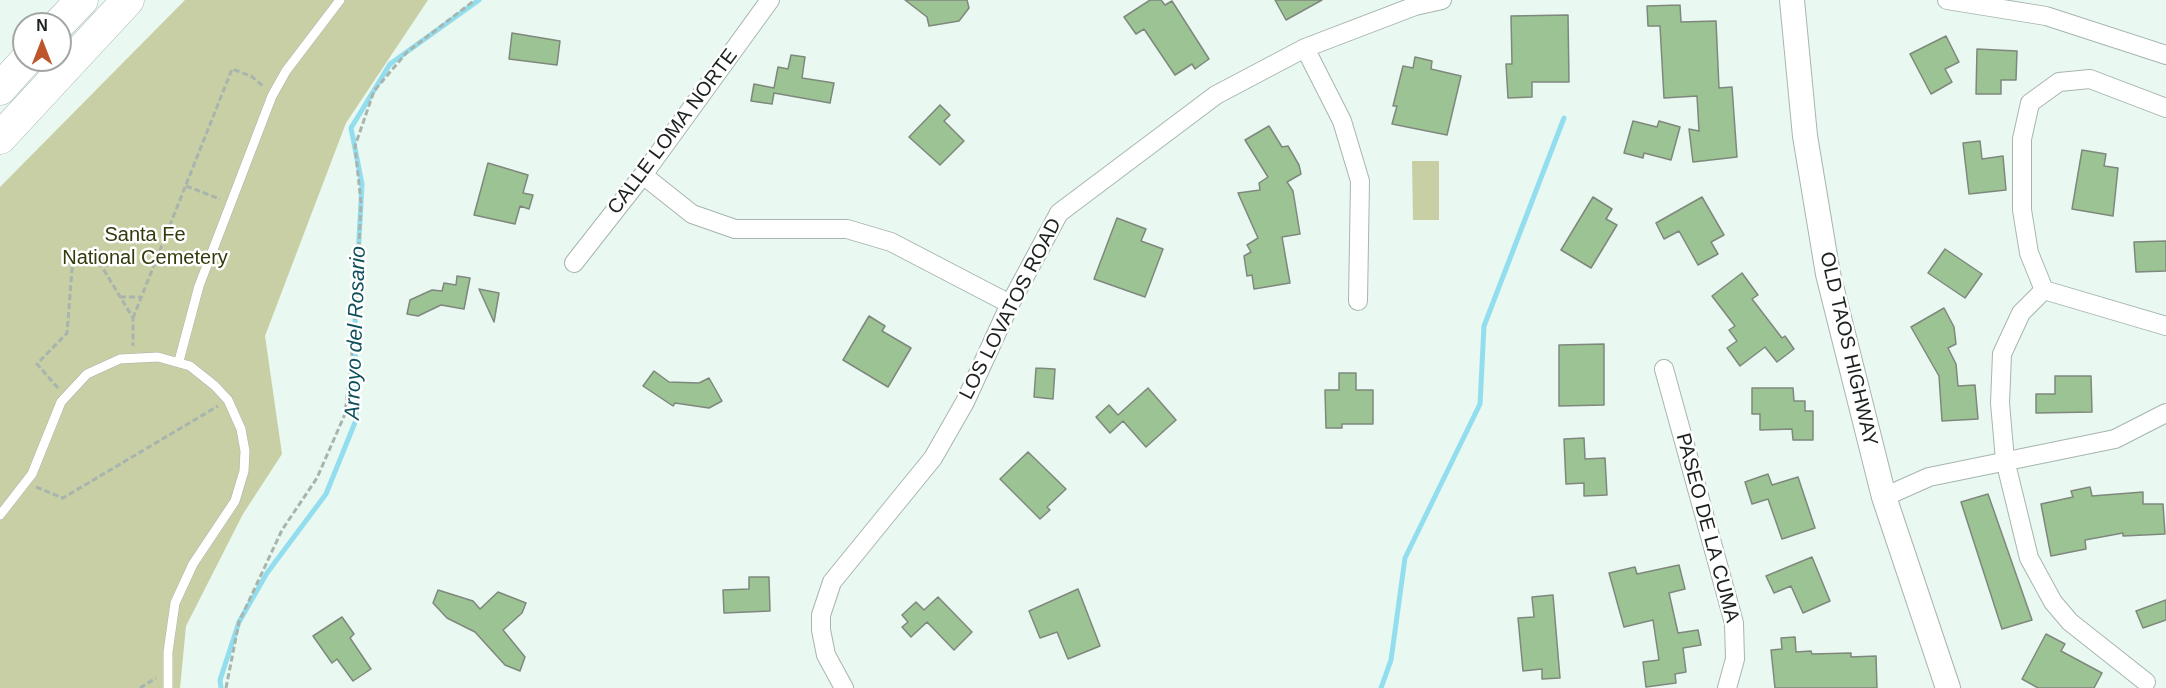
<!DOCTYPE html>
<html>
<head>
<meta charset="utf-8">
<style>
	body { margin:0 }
	#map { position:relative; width:2166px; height:688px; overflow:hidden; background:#e9f8f1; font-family:Helvetica,sans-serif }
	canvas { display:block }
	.north { position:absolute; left:12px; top:12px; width:60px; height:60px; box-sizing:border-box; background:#fff; border:2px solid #a4a6a5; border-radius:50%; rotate:0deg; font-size:16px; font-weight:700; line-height:24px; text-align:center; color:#1c211e }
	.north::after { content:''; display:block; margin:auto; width:21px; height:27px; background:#bd562c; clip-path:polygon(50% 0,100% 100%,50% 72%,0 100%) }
</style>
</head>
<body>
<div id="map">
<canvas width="2166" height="688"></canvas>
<div class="north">N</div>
</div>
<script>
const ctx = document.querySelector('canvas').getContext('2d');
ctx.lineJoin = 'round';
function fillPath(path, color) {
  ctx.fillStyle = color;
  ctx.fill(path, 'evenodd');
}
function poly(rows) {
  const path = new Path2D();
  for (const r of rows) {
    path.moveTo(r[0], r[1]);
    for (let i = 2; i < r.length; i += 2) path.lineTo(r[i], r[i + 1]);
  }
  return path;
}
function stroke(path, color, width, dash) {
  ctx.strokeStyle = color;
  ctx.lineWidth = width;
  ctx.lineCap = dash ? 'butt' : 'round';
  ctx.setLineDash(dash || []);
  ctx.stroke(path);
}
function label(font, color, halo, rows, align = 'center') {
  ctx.font = font + ' Helvetica,sans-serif';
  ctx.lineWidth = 5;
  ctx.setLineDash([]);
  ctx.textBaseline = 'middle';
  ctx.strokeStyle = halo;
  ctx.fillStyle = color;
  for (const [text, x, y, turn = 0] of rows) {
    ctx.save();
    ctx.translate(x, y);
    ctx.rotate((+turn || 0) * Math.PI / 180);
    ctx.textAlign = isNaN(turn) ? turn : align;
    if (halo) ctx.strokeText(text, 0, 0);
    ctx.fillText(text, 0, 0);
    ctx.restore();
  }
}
fillPath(poly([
	[185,0,428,0,346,123,265,336,282,454,243,514,186,626,180,688,0,688,0,187],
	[1412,161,1439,161,1439,220,1413,220]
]), '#c8cfa5');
stroke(poly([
	[221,688,220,680,239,622,267,573,326,494,356,420,355,312,362,184,351,128,390,64,479,0],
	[1381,688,1391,660,1405,558,1480,404,1484,326,1564,118]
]), '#93deee', 5);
const building = poly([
	[905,0,967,0,969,8,959,21,929,26,927,17,905,0],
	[1150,0,1161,0,1165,5,1172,1,1209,59,1195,69,1192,64,1175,75,1144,29,1136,34,1124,17,1150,0],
	[1275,0,1322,0,1286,20,1275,0],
	[1680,5,1681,22,1716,21,1719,88,1732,87,1737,157,1693,162,1689,129,1699,131,1697,96,1664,98,1660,26,1648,26,1647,6,1680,5],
	[1568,15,1569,82,1532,82,1532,97,1508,98,1506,64,1512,64,1511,16,1568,15],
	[512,33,560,41,557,65,509,59,512,33],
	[1946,36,1959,62,1945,69,1952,82,1931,94,1910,54,1946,36],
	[1977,49,2017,51,2016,80,2001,80,2001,94,1976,94,1977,49],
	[791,55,805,57,802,78,834,83,830,103,774,93,772,104,751,101,754,84,774,88,778,67,788,69,791,55],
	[1415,57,1432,61,1431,69,1461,76,1447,135,1392,124,1397,106,1393,106,1403,66,1413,68,1415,57],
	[940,105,950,115,944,121,964,141,940,165,909,137,940,105],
	[1633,121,1657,127,1659,121,1680,127,1671,160,1644,153,1643,158,1624,153,1633,121],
	[1269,126,1282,147,1288,146,1299,165,1301,174,1287,182,1293,191,1300,234,1282,237,1290,283,1254,289,1252,275,1247,276,1244,256,1251,252,1247,245,1258,238,1238,193,1260,190,1259,183,1268,177,1245,140,1269,126],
	[1980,141,1982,159,2003,156,2006,190,1969,194,1963,143,1980,141],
	[2082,150,2106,154,2104,166,2118,168,2113,216,2072,209,2082,150],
	[488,163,528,175,523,193,533,195,529,209,520,206,515,224,474,215,488,163],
	[1593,197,1612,209,1606,219,1617,225,1591,268,1561,250,1593,197],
	[1702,197,1724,235,1711,242,1718,254,1698,265,1679,231,1664,239,1656,223,1702,197],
	[1117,218,1146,229,1141,241,1163,249,1145,297,1094,279,1117,218],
	[2166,241,2166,271,2136,272,2134,242,2166,241],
	[1945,249,1982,274,1965,298,1928,273,1945,249],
	[1742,273,1758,295,1752,299,1782,338,1785,336,1794,349,1777,362,1765,347,1740,366,1727,348,1737,341,1729,330,1735,326,1712,296,1742,273],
	[457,276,470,278,464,309,441,305,418,316,407,314,410,300,432,290,442,291,444,283,456,285,457,276],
	[479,289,499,293,494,322,479,289],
	[1944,308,1954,327,1956,344,1948,348,1956,364,1958,386,1975,385,1978,419,1942,421,1939,376,1911,327,1944,308],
	[869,316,885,326,882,331,911,348,888,387,843,360,869,316],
	[1604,344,1604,405,1559,406,1559,345,1604,344],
	[1036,368,1055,369,1053,399,1034,397,1036,368],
	[654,371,669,382,699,383,709,378,722,401,709,408,675,403,673,406,643,386,654,371],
	[1339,373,1356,373,1356,390,1373,390,1373,424,1342,424,1342,428,1326,428,1325,390,1339,390,1339,373],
	[2055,376,2091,376,2092,412,2036,413,2036,394,2055,394,2055,376],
	[1148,388,1176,420,1146,447,1123,421,1110,433,1096,417,1109,405,1118,415,1148,388],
	[1752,388,1793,388,1794,401,1805,401,1805,411,1813,411,1813,440,1793,440,1792,429,1760,430,1760,414,1752,414,1752,388],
	[1584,438,1585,459,1605,458,1607,495,1584,496,1584,483,1566,484,1564,439,1584,438],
	[1028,452,1066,489,1047,507,1050,510,1040,519,1000,479,1028,452],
	[1768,474,1772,485,1798,477,1815,528,1782,539,1768,499,1752,504,1745,482,1768,474],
	[2090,487,2092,496,2143,492,2143,504,2163,504,2165,534,2123,536,2123,533,2085,540,2086,549,2051,556,2041,504,2073,497,2071,491,2090,487],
	[1988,494,2032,620,2002,629,1961,502,1988,494],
	[1812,557,1830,601,1803,613,1791,586,1774,593,1766,576,1812,557],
	[1679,565,1685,589,1669,593,1678,633,1698,630,1701,645,1683,648,1686,672,1675,674,1676,683,1646,687,1643,662,1659,660,1653,620,1624,627,1609,573,1635,567,1637,574,1679,565],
	[749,577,769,577,770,611,724,613,723,590,749,589,749,577],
	[1078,589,1100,646,1068,659,1057,632,1040,638,1029,611,1078,589],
	[438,590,473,601,480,609,498,592,526,603,522,613,503,630,525,657,520,671,505,665,475,632,447,618,433,603,438,590],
	[1553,595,1560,678,1542,679,1542,669,1523,671,1518,618,1534,617,1532,597,1553,595],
	[938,597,972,632,954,650,927,622,911,637,902,627,908,622,902,615,916,602,924,610,938,597],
	[2166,600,2166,620,2143,628,2136,611,2166,600],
	[342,617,354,634,350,638,371,669,353,681,337,659,332,663,313,636,342,617],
	[2046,634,2065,644,2061,651,2102,673,2094,688,2038,688,2022,679,2046,634],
	[1795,637,1796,652,1811,651,1812,654,1851,653,1851,657,1876,656,1877,688,1775,688,1771,650,1782,649,1781,638,1795,637]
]);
fillPath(building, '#9cc393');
stroke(building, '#7f887d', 1.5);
const lane = poly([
	[179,361,199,286,272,96,286,71,340,0],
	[0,515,32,474,61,402,87,374,120,359,158,357,190,366,215,386,228,400,241,429,245,451,244,471,235,501,193,564,175,603,168,652,168,688]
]);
const street = poly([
	[1947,0,2046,16,2166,55],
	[1305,48,1342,121,1360,181,1358,301],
	[2166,108,2090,79,2059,82,2030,103,2022,139,2022,210,2029,253,2044,290,2166,326],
	[643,175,692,214,735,229,847,229,891,242,1010,304],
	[574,263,643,175,770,0],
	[2044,290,2021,313,2002,354,2000,403,2005,460,2029,558,2053,602,2070,622,2146,682],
	[1664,369,1734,623,1735,659,1727,688],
	[1884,497,1929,477,2115,439,2166,413],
	[844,688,826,655,821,630,821,615,832,582,933,458,965,402,1010,304,1059,213,1216,95,1305,48,1415,6,1442,0]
]);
const secondary = poly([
	[1792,0,1805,136,1828,274,1884,497,1948,688]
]);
const highway = poly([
	[59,24,82,0],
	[0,89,26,60],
	[0,138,128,0]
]);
stroke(lane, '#a7b5ae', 10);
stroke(street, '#a7b5ae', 20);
stroke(secondary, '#a7b5ae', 26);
stroke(highway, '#a7b5ae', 33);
stroke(poly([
	[186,186,220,199],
	[120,297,141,297],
	[133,318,232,69,251,76,263,86],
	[58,388,37,364,67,333,73,257,96,257,133,318,133,346],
	[36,487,63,498,218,406],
	[140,688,156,678],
	[226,688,239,622,282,530,317,478,345,414,355,326,361,203,355,146,374,91,407,52,475,0]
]), '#a8b4ae', 3, [6, 3]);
stroke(lane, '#fff', 9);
stroke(street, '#fff', 18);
stroke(secondary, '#fff', 24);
stroke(highway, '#fff', 32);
label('20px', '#1c211e', '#fff', [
	["CALLE LOMA NORTE",673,132,-53],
	["LOS LOVATOS ROAD",1011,309,-63],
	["OLD TAOS HIGHWAY",1848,349,77],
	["PASEO DE LA CUMA",1707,528,75]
]);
label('20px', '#353a0d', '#fff', [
	["Santa Fe",145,235],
	["National Cemetery",145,258]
]);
label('italic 21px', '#0d4f5b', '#fff', [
	["Arroyo del Rosario",356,333,-88]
]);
</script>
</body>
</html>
